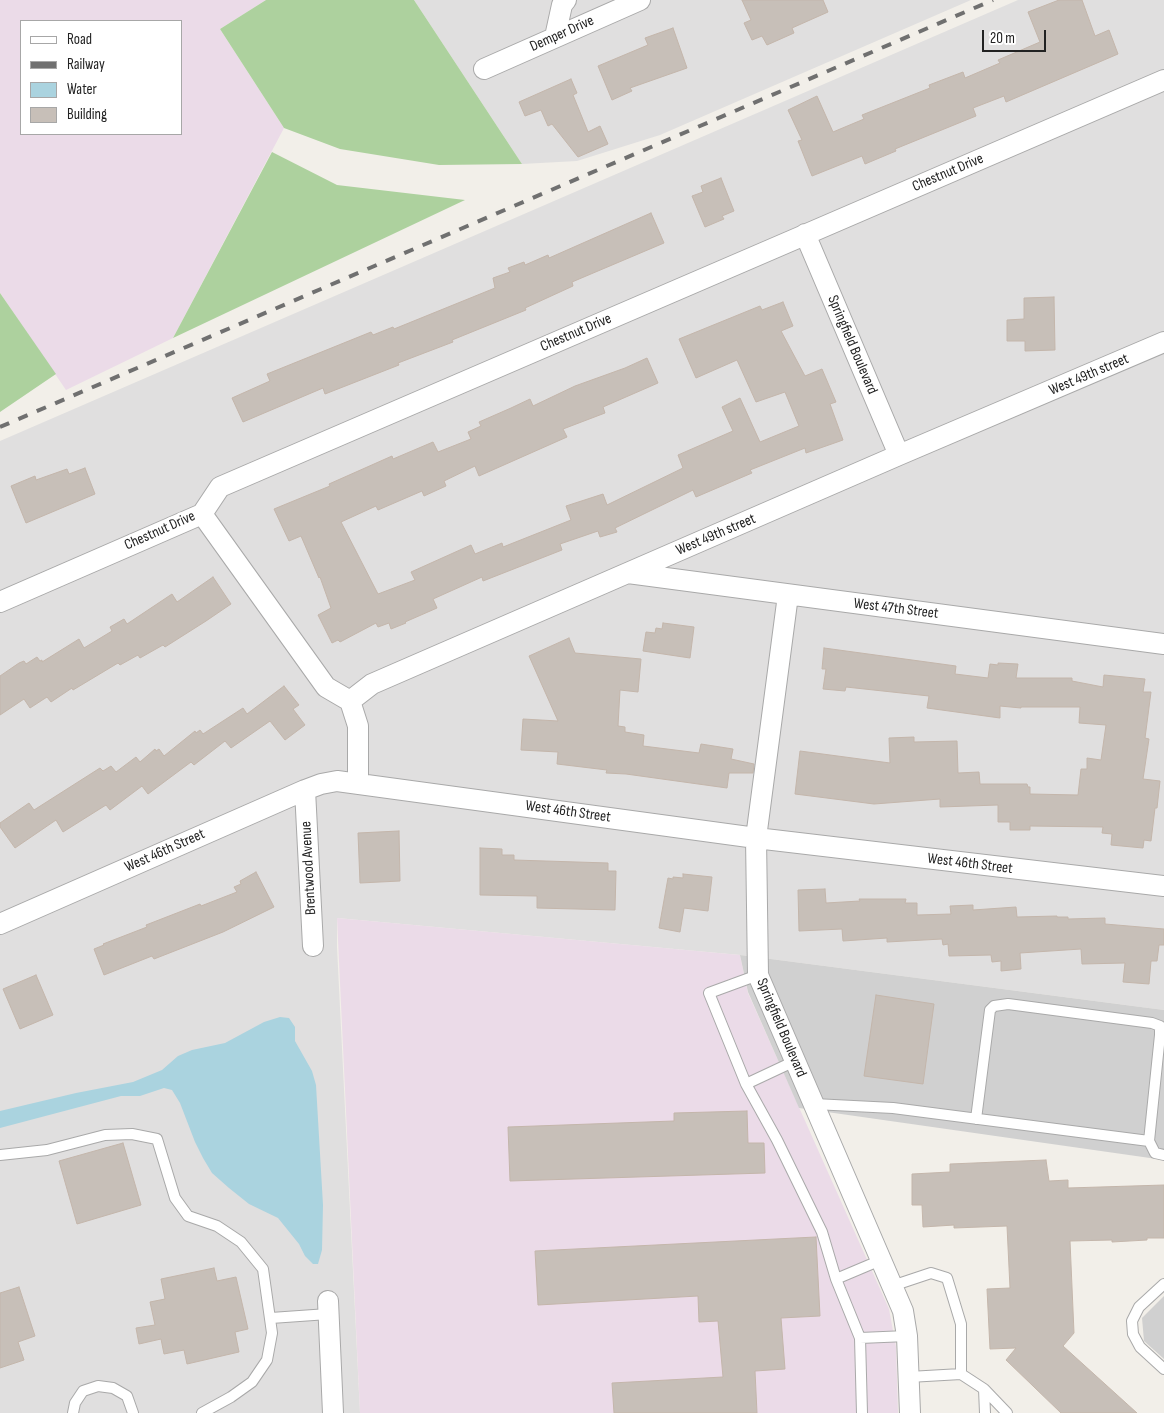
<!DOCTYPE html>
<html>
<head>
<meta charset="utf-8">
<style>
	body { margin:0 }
	#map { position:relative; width:1164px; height:1413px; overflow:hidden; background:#f2efe9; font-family:"Sofia Sans Condensed",sans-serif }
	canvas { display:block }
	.legend { position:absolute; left:20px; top:20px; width:162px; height:115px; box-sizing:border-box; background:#fff; border:1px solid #a7a7a7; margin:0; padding:6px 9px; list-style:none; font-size:15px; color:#222 }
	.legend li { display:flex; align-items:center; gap:10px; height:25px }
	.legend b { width:25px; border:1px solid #a7a7a7 }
	.scale { position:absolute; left:982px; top:30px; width:64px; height:22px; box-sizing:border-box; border:2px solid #222; border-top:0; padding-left:6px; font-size:15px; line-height:18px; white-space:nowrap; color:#222; -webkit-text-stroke:4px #fff; paint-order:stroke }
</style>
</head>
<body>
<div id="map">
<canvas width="1164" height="1413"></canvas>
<ul class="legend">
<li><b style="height:6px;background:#fff"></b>Road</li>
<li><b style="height:6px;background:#707070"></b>Railway</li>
<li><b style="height:14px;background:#aad3df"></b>Water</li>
<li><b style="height:14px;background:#c7bfb8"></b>Building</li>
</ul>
<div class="scale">20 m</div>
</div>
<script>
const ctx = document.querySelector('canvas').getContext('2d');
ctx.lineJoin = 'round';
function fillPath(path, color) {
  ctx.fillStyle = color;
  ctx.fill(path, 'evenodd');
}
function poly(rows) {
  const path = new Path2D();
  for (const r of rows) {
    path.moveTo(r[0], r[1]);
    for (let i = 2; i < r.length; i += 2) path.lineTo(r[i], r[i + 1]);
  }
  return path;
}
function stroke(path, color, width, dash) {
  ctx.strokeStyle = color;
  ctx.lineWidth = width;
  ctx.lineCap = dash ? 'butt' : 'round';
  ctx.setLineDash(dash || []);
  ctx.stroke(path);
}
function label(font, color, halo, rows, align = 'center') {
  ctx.font = font + ' "Sofia Sans Condensed",sans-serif';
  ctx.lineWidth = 5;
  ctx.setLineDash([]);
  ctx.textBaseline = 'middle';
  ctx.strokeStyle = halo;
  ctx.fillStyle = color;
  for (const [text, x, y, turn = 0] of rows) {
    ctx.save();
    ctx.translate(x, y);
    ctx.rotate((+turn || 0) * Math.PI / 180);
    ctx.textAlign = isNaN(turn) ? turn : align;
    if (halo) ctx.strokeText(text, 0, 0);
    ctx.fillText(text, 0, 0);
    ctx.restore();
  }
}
fillPath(poly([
	[414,0,971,0,660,135,577,161,522,164],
	[1018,0,1164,0,1164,1010,740,955,337,918,337,947,360,1413,0,1413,0,441]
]), '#e0dfdf');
fillPath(poly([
	[0,0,266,0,220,29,284,128,173,338,66,390,0,293],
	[21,21,181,21,181,134,21,134],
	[337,918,740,955,748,993,889,1309,896,1347,898,1413,360,1413]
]), '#ebdbe8');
fillPath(poly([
	[740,955,1164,1010,1164,1160,799,1108,748,992],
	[1164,1296,1164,1359,1144,1341,1142,1318]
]), '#d0d0d0');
fillPath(poly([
	[266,0,414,0,522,164,439,165,340,149,284,128,220,29],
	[272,152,337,185,465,200,173,338],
	[0,293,56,374,0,412]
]), '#add19e');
fillPath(poly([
	[280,1017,289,1018,295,1027,295,1041,312,1071,316,1085,323,1205,322,1250,318,1264,313,1264,305,1256,299,1244,278,1218,249,1204,229,1188,212,1173,203,1158,195,1142,180,1103,172,1090,164,1088,140,1096,121,1096,0,1128,0,1111,76,1093,133,1082,162,1070,178,1056,192,1050,225,1043,264,1022]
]), '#aad3df');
const building = poly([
	[742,0,823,0,828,12,792,28,794,33,767,45,762,36,752,40,744,23,751,20,742,0],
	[1059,0,1082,0,1095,36,1109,30,1118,54,1006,102,1004,96,973,108,976,116,895,149,896,151,865,164,862,156,812,176,798,141,802,140,788,110,817,96,833,132,864,119,862,115,930,88,929,85,963,72,965,78,1000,63,998,60,1040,42,1028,12,1059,0],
	[673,28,687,68,630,88,632,91,612,100,598,66,648,45,645,38,673,28],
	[571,79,577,93,573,95,588,132,600,126,608,144,578,157,552,124,548,126,541,110,525,116,519,102,571,79],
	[721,178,734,211,722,216,724,219,705,227,692,196,703,192,701,186,721,178],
	[651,213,664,243,572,282,573,286,525,308,526,310,452,340,453,342,398,363,399,365,325,394,323,388,243,422,232,398,270,381,267,374,371,332,373,335,393,327,394,329,495,288,493,278,510,272,508,268,524,262,525,265,548,255,549,258,651,213],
	[1054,297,1055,350,1025,351,1025,341,1007,341,1007,320,1024,319,1024,298,1054,297],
	[783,302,793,326,781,331,805,376,822,369,836,402,830,404,843,440,806,453,805,448,750,470,752,473,696,497,693,490,615,528,617,532,600,537,598,531,560,544,562,550,483,581,482,577,433,599,437,608,405,622,406,623,391,629,389,623,378,627,376,623,340,642,338,640,332,643,318,615,331,608,320,577,319,578,301,536,289,541,274,509,330,486,329,484,392,456,393,459,433,442,438,452,471,439,468,432,481,426,479,422,511,408,530,399,533,406,575,386,625,368,647,358,658,383,603,407,605,413,563,429,567,437,479,476,475,466,444,481,446,486,424,496,422,491,378,510,376,506,341,522,378,594,415,580,411,572,471,545,475,554,502,543,503,547,571,520,566,506,603,494,607,505,683,468,678,455,733,431,722,407,740,398,760,442,799,426,785,392,756,402,737,360,696,378,679,339,760,306,762,310,783,302],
	[85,468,95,494,26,523,11,486,35,476,36,480,67,469,69,474,85,468],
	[213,577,231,604,206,621,165,647,163,645,140,658,138,655,120,665,118,663,73,690,72,688,51,702,47,697,30,708,24,699,0,715,0,676,19,663,24,661,26,664,37,657,40,661,42,660,42,662,79,639,84,648,112,631,110,627,124,619,127,624,172,594,177,602,213,577],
	[663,623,694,627,690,658,643,651,646,632,655,633,656,628,662,629,663,623],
	[569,638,575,653,641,659,638,692,620,690,618,726,625,727,625,732,644,735,643,746,699,753,701,744,733,749,731,759,754,764,753,773,729,773,727,788,626,774,606,773,607,770,557,764,558,752,521,750,523,719,558,721,529,656,569,638],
	[824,648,956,666,955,674,988,678,990,664,998,665,998,663,1018,664,1016,678,1072,678,1072,681,1103,687,1104,675,1145,679,1143,692,1151,692,1145,738,1149,739,1143,779,1160,781,1157,808,1155,808,1151,841,1144,840,1143,848,1111,845,1112,834,1102,833,1103,827,1030,826,1030,830,1010,830,1010,822,998,822,998,805,940,807,940,799,874,804,795,794,800,751,890,763,889,738,914,737,914,742,957,741,958,773,979,772,980,784,1027,784,1028,787,1030,787,1030,794,1078,795,1081,769,1087,769,1087,758,1101,760,1106,725,1079,723,1080,707,1021,707,1021,708,1000,706,1000,718,927,708,929,696,846,687,845,691,823,689,826,669,822,669,824,648],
	[284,686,299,705,293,709,305,725,285,740,270,721,231,748,225,741,194,765,191,762,148,794,142,786,110,810,106,805,63,832,56,820,15,848,0,827,0,823,29,803,34,810,100,768,103,771,111,766,116,772,136,757,140,762,155,749,156,751,159,749,164,756,195,731,196,733,200,730,203,734,243,708,247,714,284,686],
	[399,831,400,881,360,883,358,833,399,831],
	[480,848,502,849,502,855,514,855,514,860,608,863,608,871,616,871,615,910,537,908,537,896,480,895,480,848],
	[256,872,274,907,223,932,154,959,152,956,104,975,94,949,104,945,103,944,147,927,146,925,200,904,201,906,237,892,234,887,241,884,240,881,256,872],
	[683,874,712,877,708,911,684,908,680,932,659,928,668,878,673,879,673,877,683,878,683,874],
	[825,889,826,903,860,901,859,899,906,899,905,903,917,903,917,915,951,914,950,906,973,905,973,910,1016,907,1017,917,1057,916,1057,917,1068,917,1068,919,1105,918,1105,924,1164,929,1164,945,1159,945,1157,961,1151,961,1149,984,1123,982,1125,963,1082,964,1081,949,1020,953,1021,969,1001,971,1001,961,992,962,991,955,949,956,948,944,943,945,942,939,887,942,887,938,843,941,842,929,799,931,798,890,825,889],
	[36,975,53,1015,20,1029,3,989,36,975],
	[876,995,934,1004,923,1084,864,1076,876,995],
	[747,1111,748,1143,764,1143,765,1173,510,1181,508,1127,674,1121,674,1113,747,1111],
	[123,1143,141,1205,77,1224,59,1161,123,1143],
	[1046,1160,1049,1181,1068,1180,1068,1188,1164,1185,1164,1238,1147,1238,1147,1240,1112,1242,1112,1240,1070,1241,1074,1333,1063,1346,1137,1413,1061,1413,1006,1360,1016,1348,990,1349,987,1289,1010,1288,1007,1226,954,1228,954,1225,923,1227,922,1205,912,1205,912,1174,950,1172,950,1164,1046,1160],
	[816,1237,820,1316,781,1318,785,1369,755,1371,757,1413,614,1413,612,1383,723,1377,718,1321,699,1322,698,1296,538,1305,535,1251,816,1237],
	[214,1268,217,1281,236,1277,248,1329,235,1332,239,1352,187,1364,184,1350,164,1354,161,1339,139,1344,136,1328,155,1325,150,1302,165,1299,161,1279,214,1268],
	[19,1287,35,1336,18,1342,24,1360,0,1368,0,1293,19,1287]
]);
fillPath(building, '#c7bfb8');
stroke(building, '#c4b6ab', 1);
const lane = poly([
	[795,1061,746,1084,777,1140,822,1232,836,1279],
	[746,1084,709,993,758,975],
	[814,1104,893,1108,1149,1141,1155,1153,1164,1155],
	[976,1119,990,1010,994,1006,1008,1004,1152,1023,1160,1026,1160,1035,1149,1141],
	[0,1155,47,1150,105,1135,132,1134,157,1139,175,1198,188,1216,217,1226,241,1242,263,1269,272,1333,267,1360,252,1382,231,1397,202,1413],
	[1164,1284,1139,1307,1132,1321,1133,1334,1140,1347,1164,1369],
	[892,1286,931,1273,947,1278,961,1324,961,1374,984,1389,985,1413],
	[271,1318,328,1314],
	[860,1338,836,1279,881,1260],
	[909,1377,961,1374],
	[984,1389,1007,1413],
	[73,1413,75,1403,83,1391,98,1386,113,1388,127,1396,133,1413],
	[862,1413,860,1338,907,1336]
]);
const street = poly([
	[555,37,562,5,566,0],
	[484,69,640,0],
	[805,234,899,455],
	[202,514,326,687,350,701],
	[628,573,1164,644],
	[788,595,756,838,758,975,903,1311,907,1336,910,1413],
	[0,602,202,514,220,487,1164,80],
	[358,783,358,726,350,701,372,684,899,455,1164,342],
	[305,790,313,946],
	[0,924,305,790,321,784,337,781,756,838,1164,886],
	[328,1301,333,1413]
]);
stroke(lane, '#a9a9a9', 12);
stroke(street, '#a9a9a9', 22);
stroke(lane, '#fff', 10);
stroke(street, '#fff', 20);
stroke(poly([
	[0,427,993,0]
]), '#707070', 4, [10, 10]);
label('15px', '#222', '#fff', [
	["Demper Drive",562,34,-24],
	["Chestnut Drive",948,173,-23],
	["Chestnut Drive",576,333,-23],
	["Springfield Boulevard",852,345,67],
	["West 49th street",1089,375,-23],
	["Chestnut Drive",160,531,-24],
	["West 49th street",716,535,-23],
	["West 47th Street",896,609,7],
	["West 46th Street",568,812,8],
	["West 46th Street",165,851,-24],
	["West 46th Street",970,864,7],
	["Brentwood Avenue",309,868,-93],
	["Springfield Boulevard",781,1028,67]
]);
</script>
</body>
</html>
